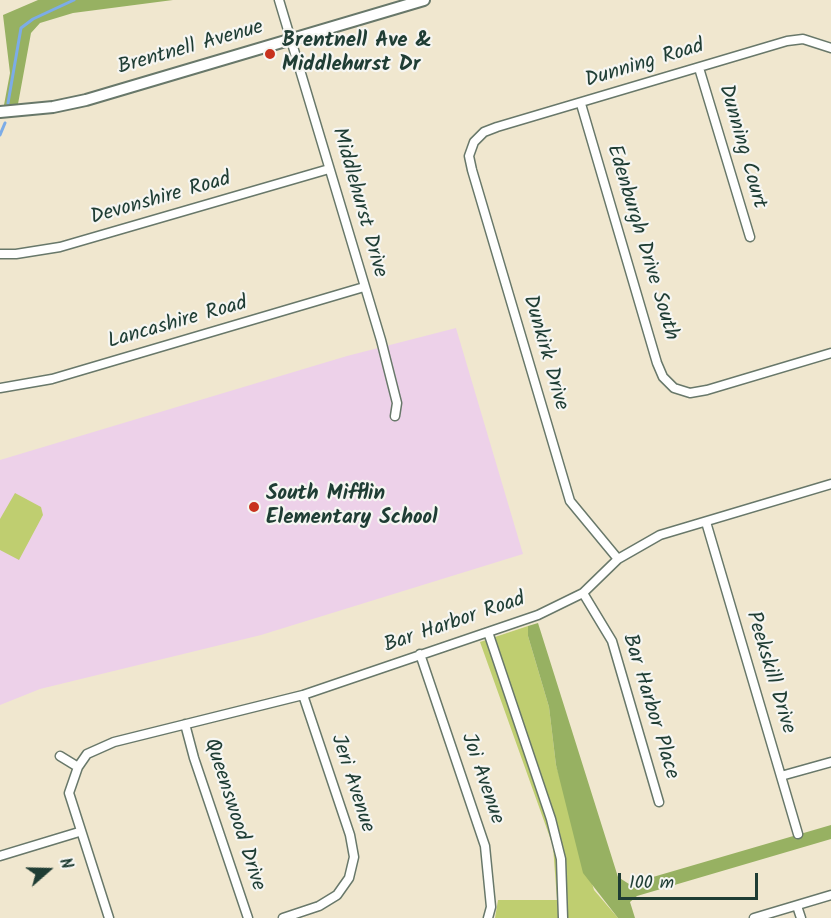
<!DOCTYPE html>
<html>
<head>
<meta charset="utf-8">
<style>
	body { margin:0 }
	#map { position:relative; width:831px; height:918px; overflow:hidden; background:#f0e7cf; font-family:Kalam,sans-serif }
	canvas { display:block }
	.north { position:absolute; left:18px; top:840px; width:60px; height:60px; -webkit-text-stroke:4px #f6f6f2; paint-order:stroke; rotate:70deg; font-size:16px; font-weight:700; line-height:24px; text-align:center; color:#1f3d34 }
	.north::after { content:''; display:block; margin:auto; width:21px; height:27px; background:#1f3d34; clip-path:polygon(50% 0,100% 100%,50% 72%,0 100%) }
	.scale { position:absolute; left:618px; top:873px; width:140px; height:27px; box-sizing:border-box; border:3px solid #1f3d34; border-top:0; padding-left:8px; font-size:18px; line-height:21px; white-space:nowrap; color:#1f3d34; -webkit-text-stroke:4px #f6f6f2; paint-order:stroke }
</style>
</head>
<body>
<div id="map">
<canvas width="831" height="918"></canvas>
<div class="north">N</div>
<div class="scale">100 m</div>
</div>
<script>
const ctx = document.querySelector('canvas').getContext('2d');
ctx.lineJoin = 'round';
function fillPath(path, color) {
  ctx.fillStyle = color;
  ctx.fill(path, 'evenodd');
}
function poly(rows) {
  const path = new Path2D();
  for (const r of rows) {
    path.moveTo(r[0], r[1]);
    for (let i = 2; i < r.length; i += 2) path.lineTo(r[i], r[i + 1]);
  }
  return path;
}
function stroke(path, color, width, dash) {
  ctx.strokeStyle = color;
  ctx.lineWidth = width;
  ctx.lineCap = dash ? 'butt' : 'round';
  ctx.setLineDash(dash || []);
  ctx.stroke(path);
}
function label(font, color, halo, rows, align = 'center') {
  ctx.font = font + ' Kalam,sans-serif';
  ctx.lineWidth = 4.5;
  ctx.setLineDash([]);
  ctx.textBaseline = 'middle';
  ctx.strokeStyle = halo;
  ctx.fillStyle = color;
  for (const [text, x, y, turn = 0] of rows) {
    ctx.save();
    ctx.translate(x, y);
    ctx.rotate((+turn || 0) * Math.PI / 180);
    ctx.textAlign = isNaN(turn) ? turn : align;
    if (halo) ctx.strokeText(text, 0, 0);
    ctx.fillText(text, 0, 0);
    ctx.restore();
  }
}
fillPath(poly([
	[456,328,523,554,261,635,40,689,0,705,0,460,347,356]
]), '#edd1e9');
fillPath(poly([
	[15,493,41,507,43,515,19,560,0,550,0,519],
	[528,626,528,636,549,707,556,765,594,890,618,918,495,918,498,900,557,900,553,846,480,642]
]), '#bfce70');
fillPath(poly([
	[38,0,173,0,73,13,40,23,31,33,18,104,4,105,10,73,3,15],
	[538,623,618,877,629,884,831,825,831,839,637,896,630,902,635,918,618,918,583,873,556,765,549,707,528,636,528,626]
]), '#97b162');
stroke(poly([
	[8,103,21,28,33,19,74,0],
	[0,135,5,123]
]), '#7cace7', 3);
const minor = poly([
	[279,0,381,340,397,403,395,416],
	[699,68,750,237],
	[581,104,657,363,663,377,674,388,690,393,707,390,831,353],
	[0,254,16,254,60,247,329,169],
	[0,388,52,379,364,287],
	[706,522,798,834],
	[618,559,570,501,472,170,469,156,474,142,484,132,497,127,787,41,803,39,831,48],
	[583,593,612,641,659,802],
	[488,632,551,819,561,859,563,918],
	[420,654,485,846,491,907,488,918],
	[185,724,194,758,248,918],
	[60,756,78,767],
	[781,776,831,762],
	[0,856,79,832],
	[797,906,801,918],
	[109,918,69,793,78,767,87,754,114,742,303,695,538,615,583,593,618,559,660,535,831,484],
	[283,918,319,906,337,895,349,878,354,857,350,835,303,695],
	[754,918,831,895]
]);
const tertiary = poly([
	[0,112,53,107,86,100,424,0]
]);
stroke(minor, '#68786a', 11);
stroke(tertiary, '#68786a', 14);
stroke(minor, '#fff', 8);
stroke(tertiary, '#fff', 10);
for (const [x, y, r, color] of [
	[270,54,6,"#c8321e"],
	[254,507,6,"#c8321e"]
]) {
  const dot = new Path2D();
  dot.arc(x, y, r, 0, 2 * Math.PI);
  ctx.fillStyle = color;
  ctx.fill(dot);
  stroke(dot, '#f6f6f2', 2);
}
label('bold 21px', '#1f3d34', '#f6f6f2', [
	["Brentnell Ave &",282,42],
	["Middlehurst Dr",282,66],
	["South Mifflin",266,495],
	["Elementary School",266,519]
], 'left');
label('21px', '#1f3d34', '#f6f6f2', [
	["Brentnell Avenue",191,49,-16],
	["Dunning Road",645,65,-17],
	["Dunning Court",741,147,74],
	["Devonshire Road",161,200,-16],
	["Middlehurst Drive",358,203,74],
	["Edenburgh Drive South",641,243,73],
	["Lancashire Road",178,324,-16],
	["Dunkirk Drive",544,353,74],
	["Bar Harbor Road",455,624,-19],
	["Peekskill Drive",769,673,73],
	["Bar Harbor Place",649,707,73],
	["Joi Avenue",481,779,71],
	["Jeri Avenue",351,784,72],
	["Queenswood Drive",233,815,72]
]);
</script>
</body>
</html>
